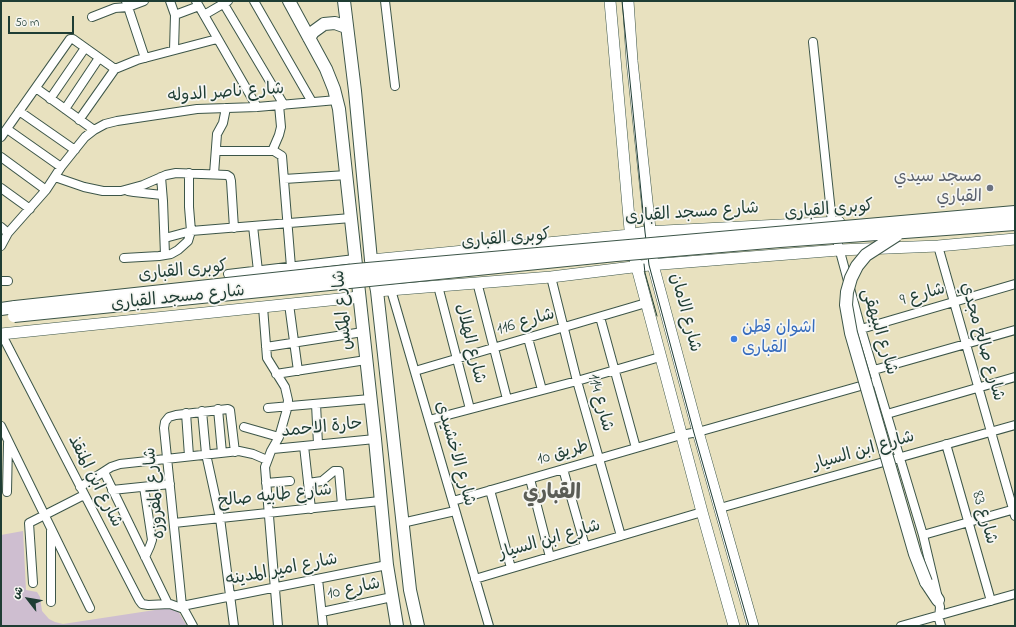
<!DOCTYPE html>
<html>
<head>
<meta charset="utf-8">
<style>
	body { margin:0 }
	#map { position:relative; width:1016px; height:627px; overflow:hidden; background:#e8e1bf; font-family:"Indie Flower","Playpen Sans Arabic",sans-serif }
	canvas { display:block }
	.frame { position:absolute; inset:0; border:2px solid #1f3d34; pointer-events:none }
	.north { position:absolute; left:8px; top:579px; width:40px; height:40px; -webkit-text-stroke:3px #f6f6f2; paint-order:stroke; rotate:301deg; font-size:11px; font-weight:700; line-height:16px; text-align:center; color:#1f3d34 }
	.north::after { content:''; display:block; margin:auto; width:14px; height:18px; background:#1f3d34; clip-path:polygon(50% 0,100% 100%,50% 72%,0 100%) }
	.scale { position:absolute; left:8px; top:16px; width:66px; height:18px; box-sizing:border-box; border:2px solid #1f3d34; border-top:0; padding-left:5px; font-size:12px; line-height:14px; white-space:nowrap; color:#1f3d34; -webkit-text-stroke:3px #f6f6f2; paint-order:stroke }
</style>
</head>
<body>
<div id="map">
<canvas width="1016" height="627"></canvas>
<div class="frame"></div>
<div class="north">ش</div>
<div class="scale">50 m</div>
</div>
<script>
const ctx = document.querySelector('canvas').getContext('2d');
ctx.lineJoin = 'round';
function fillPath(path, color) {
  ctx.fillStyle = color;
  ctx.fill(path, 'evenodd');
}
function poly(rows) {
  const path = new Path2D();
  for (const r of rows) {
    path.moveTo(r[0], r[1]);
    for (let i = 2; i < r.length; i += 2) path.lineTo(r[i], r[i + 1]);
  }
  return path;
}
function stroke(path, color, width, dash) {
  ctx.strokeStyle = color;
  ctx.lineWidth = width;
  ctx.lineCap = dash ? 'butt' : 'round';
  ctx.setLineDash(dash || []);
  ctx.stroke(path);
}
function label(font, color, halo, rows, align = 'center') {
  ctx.font = font + ' "Indie Flower","Playpen Sans Arabic",sans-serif';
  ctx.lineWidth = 3.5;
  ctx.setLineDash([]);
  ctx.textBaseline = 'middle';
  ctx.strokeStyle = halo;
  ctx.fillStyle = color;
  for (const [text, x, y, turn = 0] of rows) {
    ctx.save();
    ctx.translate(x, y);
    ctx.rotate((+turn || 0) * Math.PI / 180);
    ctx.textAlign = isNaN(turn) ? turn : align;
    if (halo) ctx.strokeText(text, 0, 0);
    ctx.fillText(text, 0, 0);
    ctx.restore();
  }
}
fillPath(poly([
	[23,531,26,590,37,592,40,597,42,611,49,619,55,622,63,624,168,608,178,611,187,626,1,626,1,535]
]), '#cebed0');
const street = poly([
	[126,1,145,58],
	[170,1,175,15,174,50],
	[196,1,257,107],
	[222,1,284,105],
	[254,1,312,102],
	[385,1,395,86],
	[175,15,199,6],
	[204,15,228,1],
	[92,17,115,8,128,7,144,1],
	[813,42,832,222,861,329,923,535,940,607,939,619,941,626],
	[36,88,94,130],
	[50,99,85,48],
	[279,105,281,127,279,135,273,149,274,151,282,156,291,267],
	[65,109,99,58],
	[19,111,75,150],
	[79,120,115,69,137,60,217,39],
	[7,129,61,167],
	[1,137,70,39,73,39,115,69],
	[216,151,274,151],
	[1,157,46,190],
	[214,174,217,134,223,123,226,108],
	[55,177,84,187,103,191,121,191,143,185,166,175,176,173,227,175,230,177,231,181,234,228],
	[161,177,163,201,165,255],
	[284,179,347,175],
	[1,188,30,209],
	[128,191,134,192,162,195],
	[253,226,258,271],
	[1,227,8,233],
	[165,238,191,231,351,218],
	[1,246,8,233,46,190,61,167,85,137,94,130,105,124,117,121,197,109,257,107,337,100],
	[938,246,1015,516],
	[124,258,159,256,171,254,178,250,188,241,191,231,189,207,189,173],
	[228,274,355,259],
	[551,277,577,381,621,536],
	[1,281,8,281],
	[477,282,507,399],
	[438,286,470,409],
	[391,290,489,626],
	[289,304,298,371],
	[263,307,267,358,285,387,288,400,287,409,279,437,271,451,265,467,278,626],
	[600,317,636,448],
	[861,329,1015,284],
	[2,335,139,600,142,604,148,605,170,604,184,609],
	[528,338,542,390],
	[266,347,363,332],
	[874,370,1015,330],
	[415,371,646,303],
	[276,374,366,360],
	[316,404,318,444],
	[268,408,370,399],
	[218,409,222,453],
	[202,411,206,454,220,518,234,626],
	[186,413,189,456],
	[887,414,1015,377],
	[429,420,577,381,660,357],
	[1,426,90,608],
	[244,427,279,437],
	[946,444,991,601],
	[304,446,311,509],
	[273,449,375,439],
	[563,469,585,546],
	[104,472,168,604],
	[530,479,550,557],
	[266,483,290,481],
	[308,483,322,481,334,471,339,471,342,505],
	[80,487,111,467,120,464,239,451,253,454,267,460],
	[144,487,152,540,150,546,145,557],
	[112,490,170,484],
	[490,490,511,568],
	[7,492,8,443],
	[453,501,681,435,698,432,871,383],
	[720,508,1015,425],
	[174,523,380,501],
	[402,523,455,511],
	[51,531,51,602],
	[923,535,1015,509],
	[318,579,323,626],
	[475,579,702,512],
	[33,583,29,523,84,495],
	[182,606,387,565],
	[322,612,392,597],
	[193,626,182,606,164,428,165,422,169,417,176,415,228,409,230,410,235,452],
	[901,626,1015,594]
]);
const secondary = poly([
	[610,1,631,241],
	[628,1,632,61,651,239],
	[652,258,653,265,698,432,753,626],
	[371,260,630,235,645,232,839,222],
	[635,260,702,512,734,626],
	[377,291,551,277,649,265,839,250,938,246,1015,239],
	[1,334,359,297]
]);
const primary = poly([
	[289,1,326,69,334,89,339,109,375,439,387,565,397,626],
	[344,1,355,91,371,260,377,291,410,590,418,626],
	[309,38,313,32,324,24,335,23,346,27],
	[1,309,15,307],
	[926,582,938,600]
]);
stroke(street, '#3d5649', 10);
stroke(secondary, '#3d5649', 12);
stroke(primary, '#3d5649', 14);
stroke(street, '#fff', 8);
stroke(secondary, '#fff', 11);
stroke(primary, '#fff', 12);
stroke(poly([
	[622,1,645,232,649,265,694,433,749,626],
	[644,264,645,273,657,316]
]), '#1f3d34', 1);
const primaryBridge = poly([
	[897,235,866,255,857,266,851,278,847,292,846,305,851,333,915,554,926,582],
	[15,307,356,270,1015,212],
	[14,316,616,255,780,241,1015,224]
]);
stroke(primaryBridge, '#3d5649', 14, []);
stroke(primaryBridge, '#fff', 12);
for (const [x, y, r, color] of [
	[990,188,4,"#6b7280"],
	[734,339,4,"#3f7fe0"]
]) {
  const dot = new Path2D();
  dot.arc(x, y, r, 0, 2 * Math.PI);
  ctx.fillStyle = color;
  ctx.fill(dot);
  stroke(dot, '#f6f6f2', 1.5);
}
label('17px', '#1f3d34', '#f6f6f2', [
	["شارع ناصر الدوله",226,94,-4],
	["كوبرى القبارى",829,211,-5],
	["شارع مسجد القبارى",692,214,-4],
	["كوبرى القبارى",506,240,-5],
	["كوبرى القبارى",183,272,-6],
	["شارع 9",923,296,-16],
	["شارع مسجد القبارى",178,299,-6],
	["شارع المكس",344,310,-96],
	["شارع الامان",684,313,75],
	["شارع 116",526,323,-16],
	["شارع البيهقى",878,332,73],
	["شارع صالح مجدي",981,342,74],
	["شارع الهلال",469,344,76],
	["شارع 114",599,403,75],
	["حارة الاحمد",322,429,-6],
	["شارع ابن السيار",864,452,-16],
	["شارع الاخشيدى",454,454,74],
	["طريق 10",563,454,-16],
	["شارع ابن المنقذ",94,482,63],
	["شارع المفروزه",156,493,-96],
	["شارع طابيه صالح",275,497,-6],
	["شارع 83",983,518,74],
	["شارع ابن السيار",550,541,-16],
	["شارع امير المدينه",282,571,-11],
	["شارع 10",354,590,-12]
]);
label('17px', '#5b616d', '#f6f6f2', [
	["مسجد سيدي",982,178],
	["القباري",982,198]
], 'right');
label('17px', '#366cbe', '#f6f6f2', [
	["اشوان قطن",742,329],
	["القبارى",742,349]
], 'left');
label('bold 21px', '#5b5d56', '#f6f6f2', [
	["القباري",552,495]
]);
</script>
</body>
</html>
